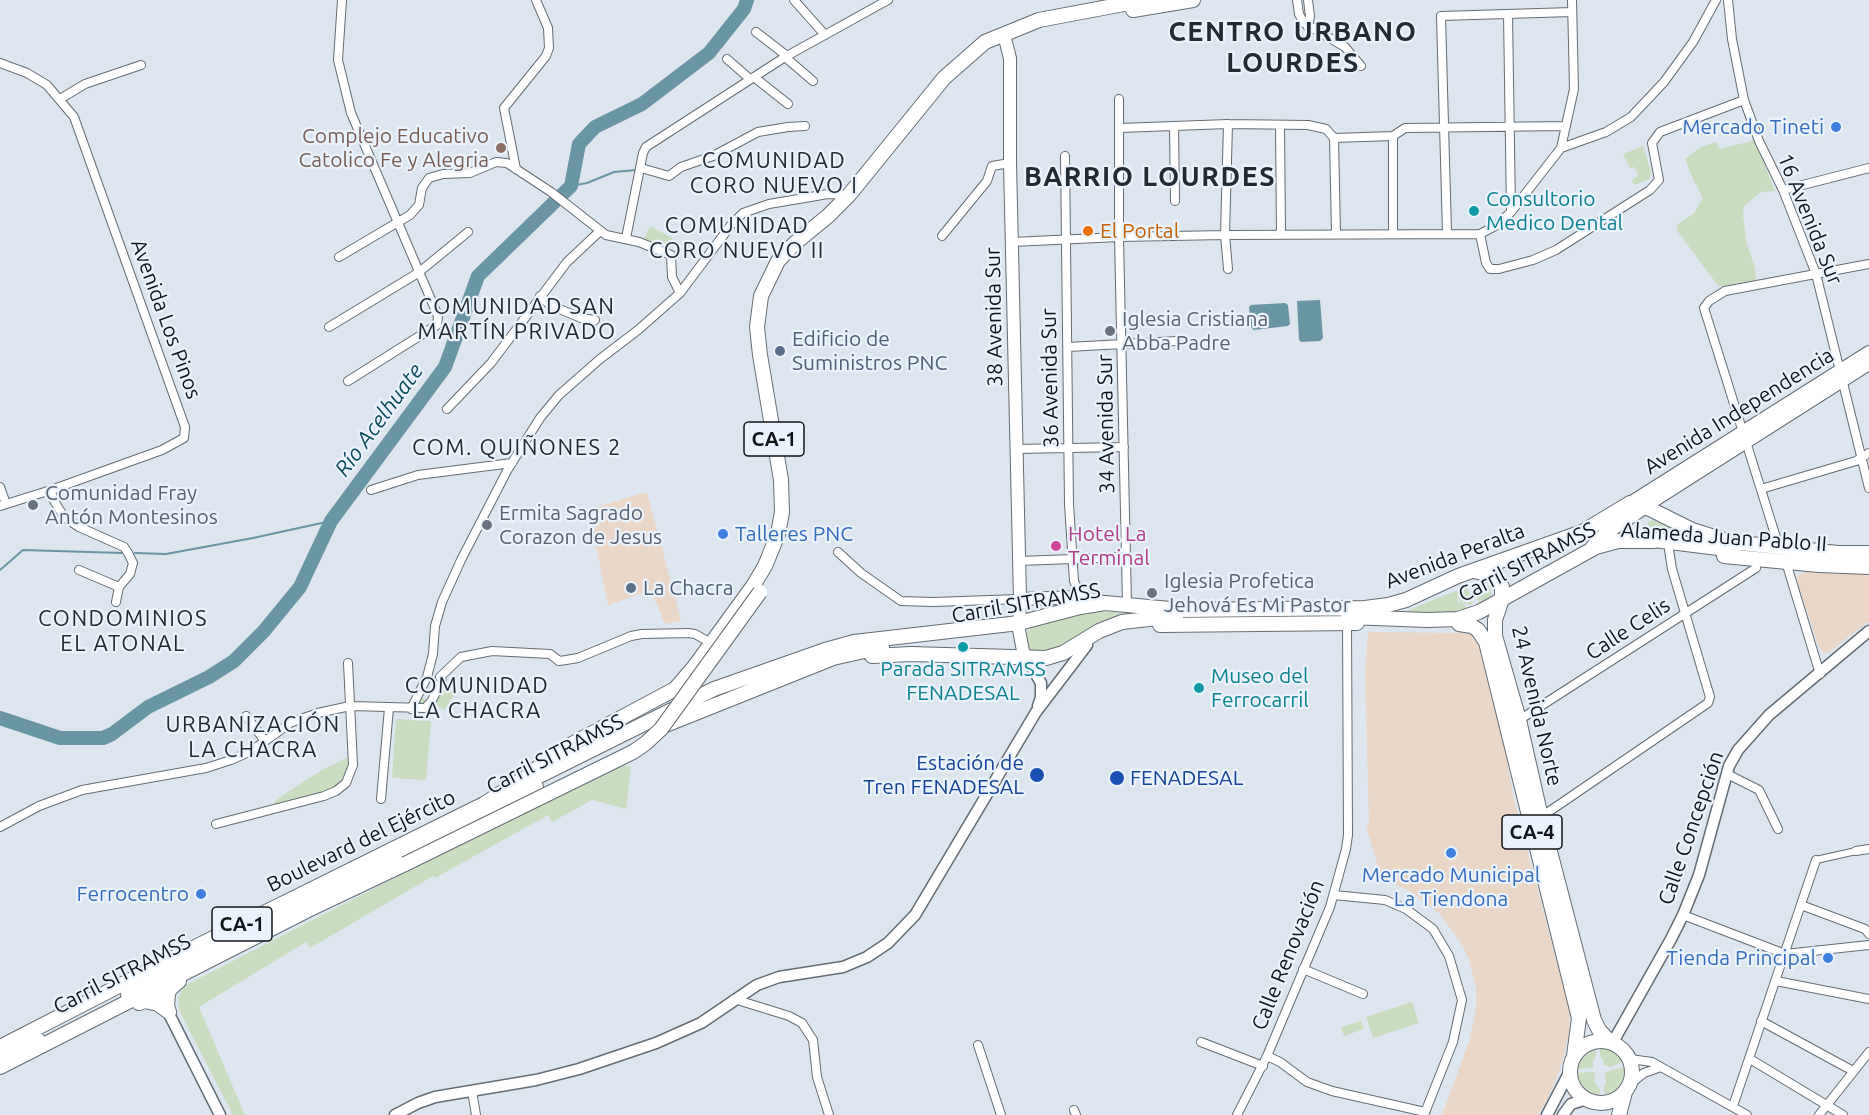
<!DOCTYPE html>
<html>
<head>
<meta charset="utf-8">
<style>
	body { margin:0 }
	canvas { display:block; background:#dde6ee }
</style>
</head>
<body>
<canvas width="1869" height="1115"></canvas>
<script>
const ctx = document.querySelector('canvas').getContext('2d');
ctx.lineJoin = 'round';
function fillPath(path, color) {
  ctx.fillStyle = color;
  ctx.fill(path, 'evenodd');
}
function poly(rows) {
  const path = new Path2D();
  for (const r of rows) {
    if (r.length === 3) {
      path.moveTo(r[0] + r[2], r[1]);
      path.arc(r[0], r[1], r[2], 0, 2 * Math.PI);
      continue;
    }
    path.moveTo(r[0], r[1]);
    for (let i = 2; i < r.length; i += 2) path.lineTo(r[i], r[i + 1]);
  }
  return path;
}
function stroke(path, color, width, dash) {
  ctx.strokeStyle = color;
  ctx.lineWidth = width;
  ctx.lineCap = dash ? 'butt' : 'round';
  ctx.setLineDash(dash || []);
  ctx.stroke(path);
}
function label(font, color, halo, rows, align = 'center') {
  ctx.font = font + ' Ubuntu,sans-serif';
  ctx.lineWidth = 4.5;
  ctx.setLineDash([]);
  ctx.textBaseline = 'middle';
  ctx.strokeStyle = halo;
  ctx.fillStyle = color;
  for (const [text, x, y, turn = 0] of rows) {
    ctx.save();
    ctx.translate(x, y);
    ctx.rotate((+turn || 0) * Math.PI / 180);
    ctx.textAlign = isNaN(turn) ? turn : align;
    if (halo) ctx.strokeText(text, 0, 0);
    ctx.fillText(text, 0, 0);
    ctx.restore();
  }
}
fillPath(poly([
	[647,492,681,621,665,624,651,590,608,605,593,531,597,526,593,508],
	[1806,571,1869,574,1869,621,1828,653,1823,652,1819,648,1797,581,1797,576],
	[1368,632,1467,633,1474,636,1478,645,1502,732,1513,796,1570,1012,1569,1033,1560,1069,1548,1098,1538,1115,1442,1115,1469,1042,1476,1010,1476,987,1469,960,1463,946,1440,914,1410,891,1382,879,1366,826,1369,825,1365,672]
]), '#ead7c7');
fillPath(poly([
	[1755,140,1775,191,1761,192,1744,206,1743,215,1747,244,1755,268,1756,280,1719,287,1678,232,1677,225,1694,213,1703,198,1693,179,1685,159,1701,147,1716,142,1720,149],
	[1643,146,1651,172,1650,179,1634,185,1632,180,1638,176,1635,167,1630,168,1623,154],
	[650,226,672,238,668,251,643,241],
	[1652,520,1672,528,1671,539,1654,536,1647,523],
	[1478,583,1489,585,1492,593,1489,598,1479,603,1472,585],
	[1467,587,1473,603,1471,605,1462,603,1458,598,1461,591],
	[1458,590,1457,601,1469,608,1456,614,1401,613],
	[1097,611,1150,615,1066,650,1030,653,1024,634,1031,628,1086,612],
	[442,681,452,687,456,693,444,710,431,702,411,709,418,696,431,701],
	[396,719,431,721,426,780,392,778],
	[347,758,350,769,336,791,276,808,273,803,286,793,322,770],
	[617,764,631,767,626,809,592,800,552,822,548,815,435,878,433,876,310,948,306,942,199,1007,245,1115,233,1115,180,1012,178,998,184,986],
	[1412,1002,1419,1023,1373,1038,1366,1017],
	[1361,1021,1364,1029,1344,1036,1341,1027],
	[1596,1046,1596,1057,1593,1060,1593,1068,1576,1069,1576,1062,1581,1054],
	[1600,1046,1607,1047,1616,1052,1622,1062,1611,1067,1604,1065,1603,1059,1600,1056],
	[1619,1068,1623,1068,1624,1072,1622,1083,1616,1090,1606,1094,1603,1090,1606,1081,1604,1073],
	[1592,1072,1595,1073,1594,1081,1600,1090,1599,1095,1585,1091,1576,1077,1576,1073]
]), '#cbddc0');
fillPath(poly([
	[1320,300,1323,338,1320,341,1301,342,1299,340,1297,301],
	[1285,303,1288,305,1290,324,1288,326,1254,330,1251,327,1249,307,1251,305]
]), '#6a95a4');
stroke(poly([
	[571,186,587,183,614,172,636,170],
	[135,553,166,554,253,538,331,521],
	[0,570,23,550,122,553]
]), '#6a95a4', 2);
stroke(poly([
	[0,718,60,738,103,738,112,734,148,707,209,677,234,661,264,631,300,587,331,521,445,367,478,276,571,186,579,144,595,127,642,104,709,53,744,9,747,0]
]), '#6a95a4', 14);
const pedestrian = poly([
	[1816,860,1856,851]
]);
const minor = poly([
	[342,0,338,60,351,113,438,316,437,325,348,381],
	[794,0,825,35],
	[1297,0,1299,14,1304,23,1345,47,1361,66],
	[1728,0,1732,39,1744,100,1759,141,1783,190,1816,274,1869,488],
	[1508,14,1511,212],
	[1308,27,1310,16,1308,0],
	[756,32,787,56],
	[785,57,813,81],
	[727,59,750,79],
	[0,63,27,73,47,85,74,117,185,427,184,438,162,450,51,490,0,506],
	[754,77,788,104],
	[60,99,85,84,141,65],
	[1119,99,1119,237,1127,605],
	[1228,124,1225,235,1228,269],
	[1280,125,1281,234],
	[1174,126,1175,201],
	[1119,128,1228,124,1308,125,1326,129,1334,138,1393,136,1405,128,1565,126],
	[1393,136,1393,234],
	[1334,138,1336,234],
	[1561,148,1606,132,1631,117,1664,82,1693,42,1716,0],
	[1065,156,1069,504,1074,581,1081,597],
	[641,168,669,176,681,167,713,156,758,132,788,127,805,126],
	[516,169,504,108,546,56,549,48,548,28,536,0],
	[1783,190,1869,168],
	[1447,233,1441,16,1572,12],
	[1480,234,1486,263,1490,269,1499,269,1533,260,1556,250,1650,190,1659,180,1652,143,1660,132,1744,100],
	[942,236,987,181,992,166,1010,163],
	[626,238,643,153,646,147,785,57,888,0],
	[1012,242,1119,237,1225,235,1480,234,1497,225,1511,212,1561,148,1574,89,1572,0],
	[339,257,410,215,419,205,422,188,429,178,443,174,470,173,496,162,507,163,551,192,606,235,639,242,671,255,672,277,680,293],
	[540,296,550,305,581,318,595,320],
	[329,327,418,273,468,232],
	[1068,347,1177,341],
	[447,409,491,363,567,262,600,231],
	[1016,449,1124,447],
	[0,487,6,504],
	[1761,489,1856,461,1869,453],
	[51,490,53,499,64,517,79,527,124,547,128,553,133,563,130,574,119,587,116,602],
	[371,490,418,475,512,463],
	[1779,547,1704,308,1709,301,1725,291,1869,264],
	[838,552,861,573,901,601,933,602,1020,599],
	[1019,561,1126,557],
	[1786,562,1820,674],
	[79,570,119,587],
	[411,709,427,677,433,654,435,626,442,602,461,560,508,469,540,418,559,395,600,359,638,330,680,293,731,225,743,213,769,204,828,194,849,195],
	[246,716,265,741],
	[1519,720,1756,568],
	[1727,774,1759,790,1778,829],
	[381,799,389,708],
	[1541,817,1708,703,1710,697,1672,569,1669,550],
	[216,824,324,796,336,791,346,783,353,765,348,663],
	[0,827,39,806,82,790,206,768,231,760,251,751,292,722,318,713,350,706,425,708,431,702,442,681,440,677,461,657,492,651,550,654,559,661,566,660,578,658,631,636,642,634,688,633,695,634,711,643],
	[1856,851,1869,849],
	[1334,895,1385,900,1406,909,1433,929,1449,956,1462,1000,1453,1042,1424,1115],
	[1801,905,1865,929,1869,934],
	[1683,915,1785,954,1869,945],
	[1303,969,1363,994],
	[1776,981,1869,999],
	[734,999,789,1016,802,1023,813,1040,817,1077,829,1115],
	[1761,1021,1853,1071],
	[1201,1042,1263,1066],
	[978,1045,1001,1115],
	[1267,1056,1280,1062,1307,1082,1332,1091,1425,1112],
	[1630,1059,1652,1062,1747,1115],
	[1750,1059,1843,1115],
	[1630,1084,1644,1073,1661,1067],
	[472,1091,476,1115],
	[1733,1106,1816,860],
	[1074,1110,1076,1115],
	[1237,1115,1267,1056,1330,907,1346,849,1348,835,1347,622],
	[1819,1115,1869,1052]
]);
const tertiary = poly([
	[1030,664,1041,683,1041,697,1038,706],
	[149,984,158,992,220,1115],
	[1613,1042,1671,939,1683,915,1699,875,1729,766,1738,750,1769,715,1869,631],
	[395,1115,418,1103,435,1097,536,1080,579,1069,656,1043,701,1023,757,985,779,977,843,967,867,957,888,943,915,915,1036,712,1087,645],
	[1547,1115,1570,1071],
	[1563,1115,1571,1104,1587,1099]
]);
const secondary = poly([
	[1004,35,1010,58,1010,163,1020,599,1019,630,1023,651,1029,663],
	[1630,503,1869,352],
	[1644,507,1869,364],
	[1020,599,1081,597,1104,602]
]);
const primary = poly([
	[1646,539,1734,550],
	[1592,548,1607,532,1644,507],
	[1724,556,1819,565,1869,567],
	[1474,571,1495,576,1502,587,1502,599,1495,620,1495,636,1519,720,1541,817,1594,1020,1599,1030,1609,1041],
	[1348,617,1427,620,1458,619,1479,612,1596,547,1618,541,1654,541],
	[1459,624,1472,626,1478,630,1486,642,1579,1018,1574,1056],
	[1160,625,1357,623],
	[872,656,911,654,1046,658,1063,653,1099,631,1122,622,1176,616],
	[658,728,833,658,882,647],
	[521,785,714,689,825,650,854,642,1019,623,1080,607,1105,603,1181,610,1365,608,1388,605,1406,600,1458,576,1582,532,1630,503,1650,509,1692,530,1730,542,1838,553,1869,553],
	[128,994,536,787],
	[139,1003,145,1001,158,1004,169,1012],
	[169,1012,167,1006,168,994,170,989,179,981],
	[1601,1072,31],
	[0,1059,38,1040],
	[1619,1115,1625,1092]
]);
const trunk = poly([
	[1133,10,1193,0],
	[0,1047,183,953,484,804,528,776,557,752,675,689,694,667,753,586,765,566,778,534,782,512,781,480,760,355,757,327,761,296,778,261,795,243,828,216,849,195,944,78,985,42,1039,20,1145,0],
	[0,1067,308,910,405,864]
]);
stroke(pedestrian, '#646c73', 8);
stroke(minor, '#646c73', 10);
stroke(tertiary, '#646c73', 13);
stroke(secondary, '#646c73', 14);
stroke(primary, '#646c73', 16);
stroke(trunk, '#646c73', 16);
stroke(pedestrian, '#fff', 6);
stroke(minor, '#fff', 8);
stroke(tertiary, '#fff', 10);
stroke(secondary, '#fff', 12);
stroke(primary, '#fff', 14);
stroke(trunk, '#fff', 14);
const trunkBridge = poly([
	[405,864,633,752,646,743,661,729,760,592]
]);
stroke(trunkBridge, '#646c73', 16, []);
stroke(trunkBridge, '#fff', 14);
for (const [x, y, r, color] of [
	[1836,127,6,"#3f7fe0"],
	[501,148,6,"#8d6e63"],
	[1474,211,6,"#0f9aa8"],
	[1088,231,6,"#e8710a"],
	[1110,331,6,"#6b7280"],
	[780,351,6,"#5c6f8a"],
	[33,505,6,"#6b7280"],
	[487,525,6,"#6b7280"],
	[723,534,6,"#3f7fe0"],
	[1056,546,6,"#d1479c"],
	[631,588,6,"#5c6f8a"],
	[1152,593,6,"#6b7280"],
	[963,647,6,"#0f9aa8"],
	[1199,688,6,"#0f9aa8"],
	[1037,775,8,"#1a4fb4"],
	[1117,778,8,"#1a4fb4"],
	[1451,853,6,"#3f7fe0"],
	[201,894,6,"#3f7fe0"],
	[1828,958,6,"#3f7fe0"]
]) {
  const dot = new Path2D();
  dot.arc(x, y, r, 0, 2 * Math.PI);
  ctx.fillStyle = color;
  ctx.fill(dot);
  stroke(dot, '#eaf3fc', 2);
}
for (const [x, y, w] of [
	[774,439,60],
	[1532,832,60],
	[242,924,60]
]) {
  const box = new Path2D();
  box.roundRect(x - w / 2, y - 17, w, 34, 4.5);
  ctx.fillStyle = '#eaf3fc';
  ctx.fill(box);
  stroke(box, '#121518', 1.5);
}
label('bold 20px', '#121518', null, [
	["CA-1",774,439],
	["CA-4",1532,832],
	["CA-1",242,924]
]);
label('21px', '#366cbe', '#eaf3fc', [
	["Mercado Tineti",1824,127],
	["Talleres PNC",735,534,"left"],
	["Mercado Municipal",1451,875,"center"],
	["La Tiendona",1451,899,"center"],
	["Ferrocentro",189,894],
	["Tienda Principal",1816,958]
], 'right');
label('21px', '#785e54', '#eaf3fc', [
	["Complejo Educativo",489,136],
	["Catolico Fe y Alegria",489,160]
], 'right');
label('21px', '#0d838f', '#eaf3fc', [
	["Consultorio",1486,199],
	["Medico Dental",1486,223],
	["Parada SITRAMSS",963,669,"center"],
	["FENADESAL",963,693,"center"],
	["Museo del",1211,676],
	["Ferrocarril",1211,700]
], 'left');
label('21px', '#121518', '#eaf3fc', [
	["16 Avenida Sur",1810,219,68],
	["38 Avenida Sur",994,317,-91],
	["Avenida Los Pinos",166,319,70],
	["36 Avenida Sur",1050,378,-91],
	["Avenida Independencia",1739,411,-32],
	["34 Avenida Sur",1106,424,-91],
	["Alameda Juan Pablo II",1724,537,4],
	["Avenida Peralta",1455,556,-21],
	["Carril SITRAMSS",1527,562,-27],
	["Carril SITRAMSS",1026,603,-10],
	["Calle Celis",1628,629,-33],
	["24 Avenida Norte",1537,706,77],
	["Carril SITRAMSS",555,754,-27],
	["Calle Concepción",1691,828,-71],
	["Boulevard del Ejército",361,841,-26],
	["Calle Renovación",1288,955,-68],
	["Carril SITRAMSS",122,974,-27]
]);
label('21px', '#c56008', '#eaf3fc', [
	["El Portal",1100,231]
], 'left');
label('21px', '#5b616d', '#eaf3fc', [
	["Iglesia Cristiana",1122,319],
	["Abba Padre",1122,343],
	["Comunidad Fray",45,493],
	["Antón Montesinos",45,517],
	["Ermita Sagrado",499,513],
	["Corazon de Jesus",499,537],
	["Iglesia Profetica",1164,581],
	["Jehová Es Mi Pastor",1164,605]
], 'left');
label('21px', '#4e5e75', '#eaf3fc', [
	["Edificio de",792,339],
	["Suministros PNC",792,363],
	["La Chacra",643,588]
], 'left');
label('21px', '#b23c85', '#eaf3fc', [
	["Hotel La",1068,534],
	["Terminal",1068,558]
], 'left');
label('21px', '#164399', '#eaf3fc', [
	["Estación de",1024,763],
	["Tren FENADESAL",1024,787],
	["FENADESAL",1130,778,"left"]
], 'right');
ctx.letterSpacing = '1.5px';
label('22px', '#242a31', '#eaf3fc', [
	["COMUNIDAD",774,161],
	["CORO NUEVO I",774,186],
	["COMUNIDAD",737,226],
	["CORO NUEVO II",737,251],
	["COMUNIDAD SAN",517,307],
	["MARTÍN PRIVADO",517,332],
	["COM. QUIÑONES 2",517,448],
	["CONDOMINIOS",123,619],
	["EL ATONAL",123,644],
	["COMUNIDAD",477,686],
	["LA CHACRA",477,711],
	["URBANIZACIÓN",253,725],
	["LA CHACRA",253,750]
]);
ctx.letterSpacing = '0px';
label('italic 22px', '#0c4b5c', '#eaf3fc', [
	["Río Acelhuate",379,420,-54]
]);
ctx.letterSpacing = '1.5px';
label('bold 27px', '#242a31', '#eaf3fc', [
	["CENTRO URBANO",1293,32],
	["LOURDES",1293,63],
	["BARRIO LOURDES",1150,177]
]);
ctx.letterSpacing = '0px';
</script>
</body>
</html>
